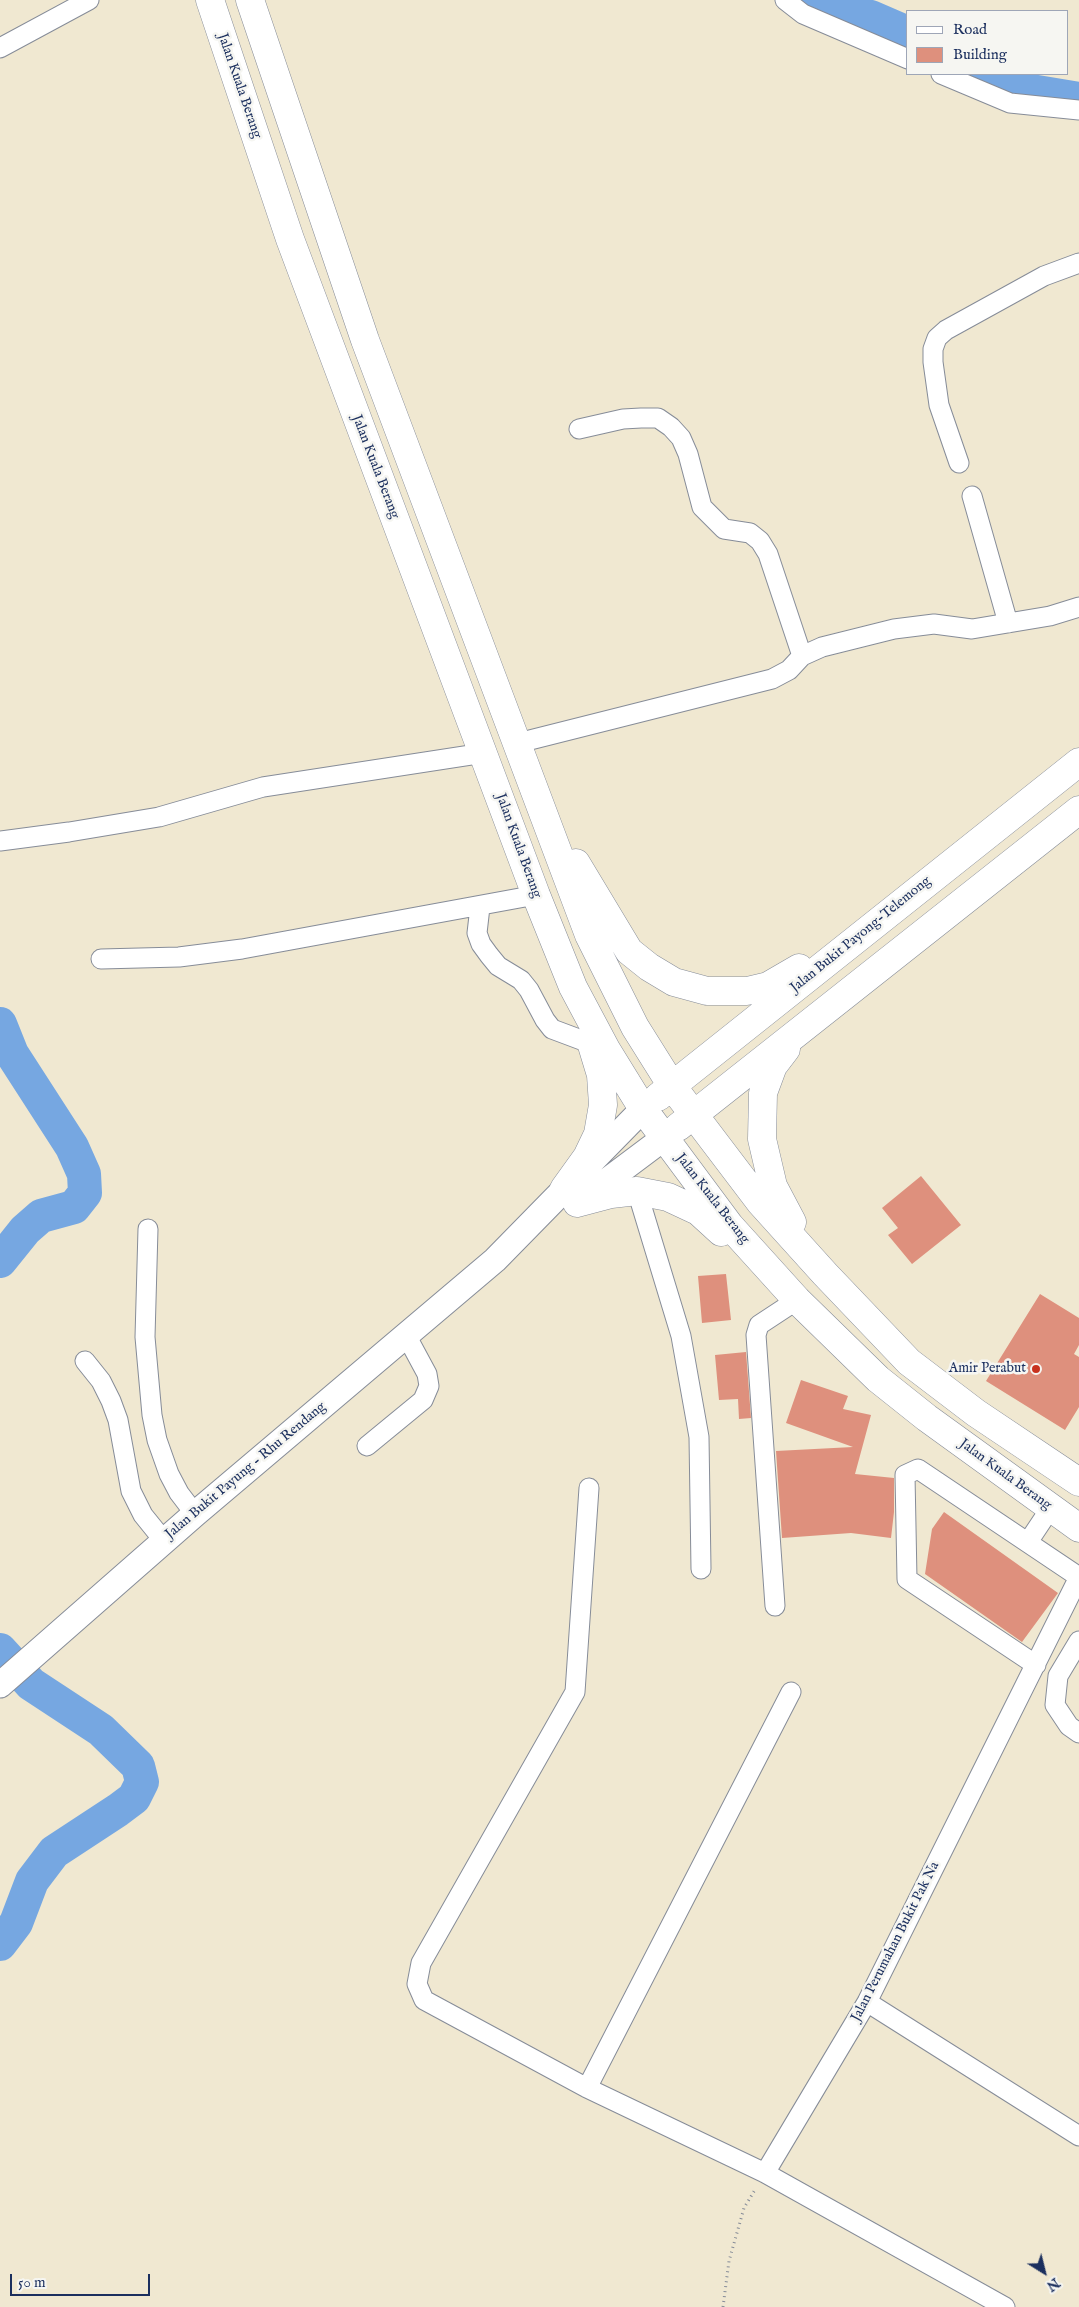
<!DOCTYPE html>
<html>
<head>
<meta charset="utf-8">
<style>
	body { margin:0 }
	#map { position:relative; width:1079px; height:2307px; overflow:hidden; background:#f0e8d1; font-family:"IM FELL English",serif }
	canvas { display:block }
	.legend { position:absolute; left:906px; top:10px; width:162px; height:65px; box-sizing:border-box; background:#f6f6f2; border:1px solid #9ea6b7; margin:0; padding:6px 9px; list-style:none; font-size:15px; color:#1b2f5e }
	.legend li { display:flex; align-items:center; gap:10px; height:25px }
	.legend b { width:25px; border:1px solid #9ea6b7 }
	.north { position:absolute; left:1019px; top:2247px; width:50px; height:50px; -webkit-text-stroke:4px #f6f6f2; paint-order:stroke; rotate:144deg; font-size:14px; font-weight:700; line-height:20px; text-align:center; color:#1b2f5e }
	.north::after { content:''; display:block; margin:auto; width:18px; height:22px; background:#1b2f5e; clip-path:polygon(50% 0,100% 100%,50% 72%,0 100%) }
	.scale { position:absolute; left:10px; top:2274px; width:140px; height:22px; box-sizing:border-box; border:2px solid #1b2f5e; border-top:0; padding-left:6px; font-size:15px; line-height:18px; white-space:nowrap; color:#1b2f5e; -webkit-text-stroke:4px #f6f6f2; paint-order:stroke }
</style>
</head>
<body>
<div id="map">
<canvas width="1079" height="2307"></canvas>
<ul class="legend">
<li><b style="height:6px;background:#fff"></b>Road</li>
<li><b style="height:14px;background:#de907d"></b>Building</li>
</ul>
<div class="north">N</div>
<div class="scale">50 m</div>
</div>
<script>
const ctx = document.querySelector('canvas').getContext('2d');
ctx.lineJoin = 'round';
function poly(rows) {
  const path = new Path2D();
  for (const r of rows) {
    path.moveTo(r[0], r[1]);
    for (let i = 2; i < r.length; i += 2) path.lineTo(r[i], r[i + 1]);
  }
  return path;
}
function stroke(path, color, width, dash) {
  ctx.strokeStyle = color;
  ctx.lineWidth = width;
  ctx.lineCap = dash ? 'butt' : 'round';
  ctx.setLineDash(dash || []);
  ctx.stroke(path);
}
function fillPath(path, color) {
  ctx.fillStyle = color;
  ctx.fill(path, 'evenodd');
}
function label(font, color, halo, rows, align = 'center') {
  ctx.font = font + ' "IM FELL English",serif';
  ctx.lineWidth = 5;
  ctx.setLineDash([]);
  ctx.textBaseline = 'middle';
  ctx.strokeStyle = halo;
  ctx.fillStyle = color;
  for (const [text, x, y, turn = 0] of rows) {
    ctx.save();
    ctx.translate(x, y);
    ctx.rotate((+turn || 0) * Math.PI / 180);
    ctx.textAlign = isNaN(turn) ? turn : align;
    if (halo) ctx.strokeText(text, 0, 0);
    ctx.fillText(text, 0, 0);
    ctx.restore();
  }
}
stroke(poly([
	[814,0,823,6,871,17,908,33],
	[983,74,1013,88,1079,99],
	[0,1024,12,1054,72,1147,84,1174,85,1193,74,1207,41,1216,25,1230,0,1261],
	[0,1650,31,1684,101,1730,138,1766,142,1782,134,1798,118,1810,54,1852,32,1881,16,1923,0,1944]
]), '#76a7e1', 34);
fillPath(poly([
	[921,1176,961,1225,912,1264,888,1235,898,1228,882,1208],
	[726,1274,731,1320,702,1323,698,1276],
	[1040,1294,1079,1318,1079,1345,1074,1354,1079,1357,1079,1407,1065,1430,986,1381],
	[746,1352,751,1418,739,1419,738,1399,719,1400,715,1355],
	[801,1380,848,1396,843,1409,871,1415,855,1474,894,1478,894,1512,891,1538,851,1533,782,1538,776,1451,853,1447,786,1423],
	[944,1512,1058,1593,1022,1642,925,1574,932,1529]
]), '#de907d');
const minor = poly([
	[785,0,803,14,908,59],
	[0,48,89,0],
	[941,74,1010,103,1079,110],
	[579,429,623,419,641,418,658,418,671,427,681,438,688,454,702,507,724,529,750,533,760,541,768,554,802,656],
	[959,463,939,405,933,362,933,349,937,338,946,330,1044,276,1079,263],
	[972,496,1008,623],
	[518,743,772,679,789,670,802,656,822,647,894,629,934,624,972,629,1050,616,1079,607],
	[0,841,69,832,159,817,263,787,484,753],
	[480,907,477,933,481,944,489,955,498,966,521,980,529,990,545,1020,552,1029,592,1044],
	[101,959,179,957,242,949,536,895],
	[637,1191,681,1336,699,1437,701,1569],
	[148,1229,145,1337,152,1415,157,1440,169,1474,179,1493,195,1514],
	[85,1361,101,1381,111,1401,118,1420,131,1491,143,1515,164,1541],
	[367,1446,423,1400,429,1386,427,1374,406,1335],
	[589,1488,575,1692,421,1963,417,1984,424,2000,587,2088,765,2173,1005,2307],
	[1028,1542,1050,1509],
	[775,1606,756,1335,759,1325,797,1300],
	[1079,1641,1058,1676,1055,1705,1069,1726,1079,1733],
	[1036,1665,907,1579,905,1475,918,1469,1079,1577],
	[867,2002,1079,2136],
	[587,2088,791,1692],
	[765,2173,867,2002,1079,1577]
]);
const major = poly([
	[580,1201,664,1138],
	[0,1685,195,1514,495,1260,643,1109]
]);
const highway = poly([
	[210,0,290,239,536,895,573,987,606,1049,643,1109,730,1226,797,1300,878,1379,927,1418,1079,1528],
	[250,0,365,340,589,935,635,1027,672,1086,760,1202,825,1274,909,1362,976,1413,1079,1482],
	[576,863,629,951,649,967,674,982,707,991,747,991,768,986,799,968],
	[786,1049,773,1066,763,1093,762,1139,773,1186,792,1222],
	[658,1097,1079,762],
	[678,1127,1079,810],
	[564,1189,587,1157,598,1134,603,1105,601,1075,591,1042],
	[577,1203,611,1194,637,1191,668,1197,698,1211,721,1232]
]);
stroke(minor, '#868c98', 21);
stroke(major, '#868c98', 27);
stroke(highway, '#868c98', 29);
stroke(poly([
	[723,2307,729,2261,744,2208,756,2188]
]), '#868c98', 3, [1, 4]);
stroke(minor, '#fff', 19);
stroke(major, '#fff', 25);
stroke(highway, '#fff', 28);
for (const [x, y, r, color] of [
	[1036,1369,5,"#c8321e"]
]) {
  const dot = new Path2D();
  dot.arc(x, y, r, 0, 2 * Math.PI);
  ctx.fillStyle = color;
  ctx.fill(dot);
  stroke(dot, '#f6f6f2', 2);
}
label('14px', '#1b2f5e', '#f6f6f2', [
	["Jalan Kuala Berang",239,86,71],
	["Jalan Kuala Berang",375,467,69],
	["Jalan Kuala Berang",518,846,70],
	["Jalan Bukit Payong-Telemong",861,935,-39],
	["Jalan Kuala Berang",712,1199,52],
	["Jalan Bukit Payung - Rhu Rendang",246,1471,-40],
	["Jalan Kuala Berang",1005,1475,36],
	["Jalan Perumahan Bukit Pak Na",896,1942,-63]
]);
label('14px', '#1b2f5e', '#f6f6f2', [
	["Amir Perabut",1026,1369]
], 'right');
</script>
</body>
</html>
